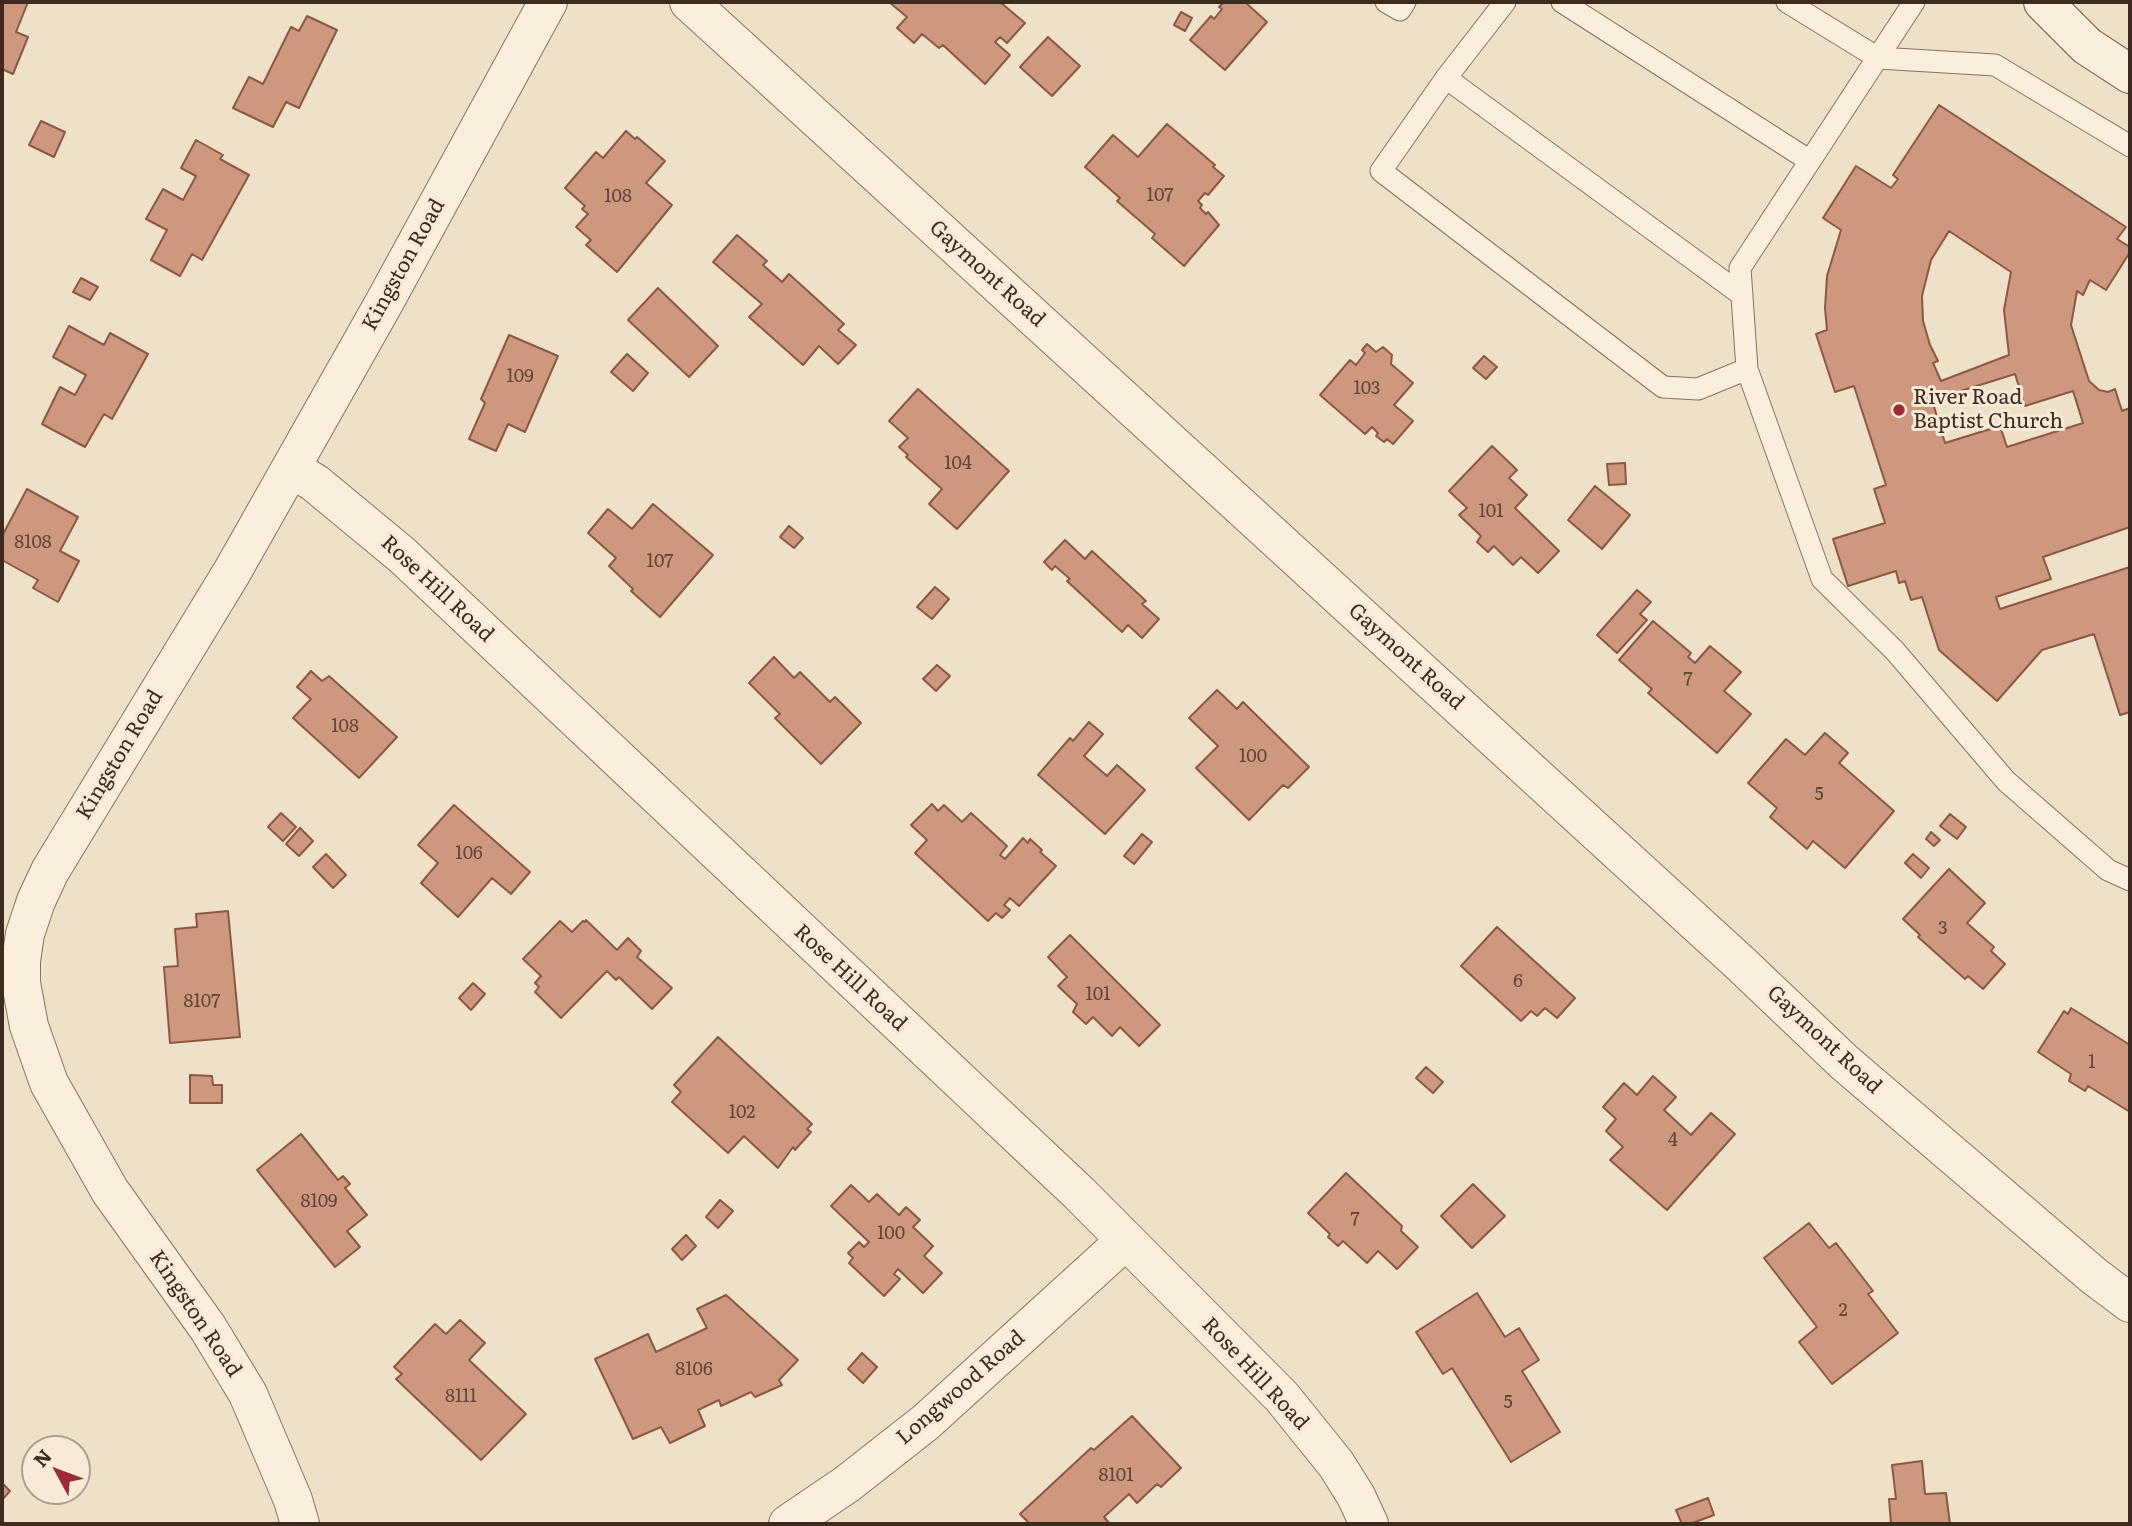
<!DOCTYPE html>
<html>
<head>
<meta charset="utf-8">
<style>
	body { margin:0 }
	#map { position:relative; width:2132px; height:1526px; overflow:hidden; background:#efe0c8; font-family:Literata,serif }
	canvas { display:block }
	.frame { position:absolute; inset:0; border:4px solid #3d2b20; pointer-events:none }
	.north { position:absolute; left:21px; top:1435px; width:70px; height:70px; box-sizing:border-box; background:#f7ebd8; border:2px solid #ad9e8e; border-radius:50%; rotate:311deg; font-size:19px; font-weight:700; line-height:28px; text-align:center; color:#3d2b20 }
	.north::after { content:''; display:block; margin:auto; width:24px; height:32px; background:#9c2b37; clip-path:polygon(50% 0,100% 100%,50% 72%,0 100%) }
</style>
</head>
<body>
<div id="map">
<canvas width="2132" height="1526"></canvas>
<div class="frame"></div>
<div class="north">N</div>
</div>
<script>
const ctx = document.querySelector('canvas').getContext('2d');
ctx.lineJoin = 'round';
function fillPath(path, color) {
  ctx.fillStyle = color;
  ctx.fill(path, 'evenodd');
}
function poly(rows) {
  const path = new Path2D();
  for (const r of rows) {
    path.moveTo(r[0], r[1]);
    for (let i = 2; i < r.length; i += 2) path.lineTo(r[i], r[i + 1]);
  }
  return path;
}
function stroke(path, color, width, dash) {
  ctx.strokeStyle = color;
  ctx.lineWidth = width;
  ctx.lineCap = dash ? 'butt' : 'round';
  ctx.setLineDash(dash || []);
  ctx.stroke(path);
}
function label(font, color, halo, rows, align = 'center') {
  ctx.font = font + ' Literata,serif';
  ctx.lineWidth = 6;
  ctx.setLineDash([]);
  ctx.textBaseline = 'middle';
  ctx.strokeStyle = halo;
  ctx.fillStyle = color;
  for (const [text, x, y, turn = 0] of rows) {
    ctx.save();
    ctx.translate(x, y);
    ctx.rotate((+turn || 0) * Math.PI / 180);
    ctx.textAlign = isNaN(turn) ? turn : align;
    if (halo) ctx.strokeText(text, 0, 0);
    ctx.fillText(text, 0, 0);
    ctx.restore();
  }
}
const building = poly([
	[2,2,28,2,16,32,28,37,13,74,2,69,2,2],
	[889,2,1000,2,1025,23,1007,43,1000,37,995,42,1010,55,985,84,943,45,939,48,922,34,914,43,897,28,907,17,889,2],
	[1224,2,1245,2,1267,22,1225,70,1190,40,1211,16,1214,19,1222,9,1219,7,1224,2],
	[1181,12,1192,18,1185,31,1174,25,1181,12],
	[307,16,337,30,299,108,286,102,273,127,233,108,249,77,263,84,291,27,299,31,307,16],
	[1048,37,1080,66,1052,96,1020,67,1048,37],
	[1939,105,2126,227,2117,239,2130,247,2130,252,2106,290,2090,280,2083,295,2077,291,2071,325,2089,381,2099,390,2108,392,2115,389,2122,411,2130,408,2130,527,2043,557,2051,579,1996,597,2000,609,2130,567,2130,564,2130,712,2120,715,2094,634,2042,650,1997,701,1939,650,1922,597,1911,600,1905,581,1899,583,1896,571,1848,586,1833,539,1885,523,1874,489,1886,485,1854,386,1835,392,1816,334,1827,330,1825,308,1827,276,1841,230,1823,218,1856,166,1891,188,1898,179,1893,175,1939,105],
	[1949,231,2011,272,2004,310,2009,355,1941,381,1933,363,1938,361,1930,345,1923,321,1922,296,1931,260,1949,231],
	[2015,374,2025,406,2073,391,2083,423,2007,447,2000,426,1945,443,1932,400,2015,374],
	[41,121,65,132,54,157,29,145,41,121],
	[1167,124,1215,165,1213,167,1224,176,1208,195,1205,193,1198,201,1202,205,1200,208,1206,214,1208,212,1219,225,1184,266,1152,238,1155,234,1117,201,1120,198,1085,167,1113,135,1138,157,1167,124],
	[626,131,635,139,637,137,665,161,646,183,672,205,617,272,586,245,591,240,576,227,588,214,582,209,585,206,565,188,596,152,603,158,626,131],
	[196,140,223,155,220,159,249,175,202,260,192,254,180,276,151,260,167,230,146,219,163,189,183,200,196,176,181,168,196,140],
	[737,235,767,261,763,265,782,282,789,274,844,324,838,330,856,345,838,364,819,346,803,365,749,317,762,304,713,262,737,235],
	[81,278,98,287,90,300,73,292,81,278],
	[658,288,718,346,689,377,628,320,658,288],
	[69,326,104,345,110,333,148,354,112,419,104,414,85,447,42,424,60,387,75,395,86,375,53,357,69,326],
	[509,335,558,356,525,432,508,424,496,451,469,439,485,403,481,399,509,335],
	[1367,344,1376,352,1383,347,1392,355,1391,364,1413,383,1394,405,1413,421,1393,444,1387,439,1384,442,1376,436,1378,433,1372,427,1365,434,1320,395,1350,360,1356,365,1365,353,1362,350,1367,344],
	[627,354,648,373,633,391,611,372,627,354],
	[1484,356,1497,367,1486,379,1473,368,1484,356],
	[918,389,1009,471,957,529,929,504,942,489,906,457,908,455,899,447,908,438,889,421,918,389],
	[1492,446,1517,470,1509,478,1527,495,1515,508,1559,551,1538,573,1521,557,1513,565,1494,546,1488,552,1477,542,1481,536,1459,515,1467,508,1449,491,1492,446],
	[1625,463,1626,484,1609,485,1607,464,1625,463],
	[1595,486,1630,515,1602,549,1568,520,1595,486],
	[27,489,78,517,60,551,79,561,58,602,33,588,38,580,2,560,2,536,27,489],
	[653,504,713,555,660,617,631,591,633,589,609,566,616,558,588,533,608,509,632,529,653,504],
	[789,526,803,538,794,548,780,537,789,526],
	[1065,540,1085,559,1092,551,1146,601,1142,604,1159,619,1142,638,1128,625,1122,632,1067,581,1070,579,1055,566,1052,570,1044,562,1065,540],
	[935,587,949,599,932,619,917,607,935,587],
	[1637,590,1651,602,1640,614,1647,620,1617,653,1597,635,1637,590],
	[1653,621,1691,653,1688,657,1695,663,1710,646,1741,672,1724,691,1751,714,1717,753,1648,693,1652,689,1619,660,1653,621],
	[774,657,794,678,800,672,830,702,835,697,861,723,821,764,775,718,780,714,749,683,774,657],
	[937,665,950,676,936,691,923,679,937,665],
	[311,671,322,681,329,676,397,737,359,778,293,718,311,699,297,687,311,671],
	[1217,690,1237,709,1243,702,1309,767,1288,788,1283,785,1249,820,1196,768,1218,746,1189,718,1217,690],
	[1089,722,1103,734,1084,756,1107,776,1117,765,1145,790,1105,834,1038,775,1070,738,1073,741,1089,722],
	[1825,733,1848,753,1839,763,1894,811,1845,868,1813,841,1807,849,1770,817,1777,808,1748,783,1786,739,1805,755,1825,733],
	[932,804,938,811,944,805,962,822,971,813,1007,846,1000,855,1005,859,1023,838,1028,843,1030,839,1042,850,1040,852,1056,866,1019,906,1010,898,1004,905,1010,910,1002,918,996,913,988,921,915,853,927,840,911,825,932,804],
	[454,805,530,872,511,894,492,878,458,917,421,883,438,863,418,845,454,805],
	[281,813,296,827,283,841,268,827,281,813],
	[1950,814,1966,827,1957,839,1940,826,1950,814],
	[300,828,313,841,299,856,286,844,300,828],
	[1931,832,1940,840,1934,846,1926,839,1931,832],
	[1142,834,1152,842,1134,864,1124,856,1142,834],
	[326,854,346,875,333,888,313,867,326,854],
	[1913,854,1929,868,1921,878,1905,863,1913,854],
	[1949,869,1985,903,1967,923,1994,947,1991,951,2005,964,1983,989,1968,976,1965,979,1918,937,1920,935,1903,919,1949,869],
	[228,911,240,1037,170,1043,164,967,178,966,175,929,197,927,196,914,228,911],
	[586,920,617,950,628,938,641,951,637,957,672,988,652,1009,619,977,616,980,607,971,561,1018,535,992,539,987,535,983,541,976,523,959,560,921,572,932,583,921,585,922,586,920],
	[1497,927,1575,998,1557,1018,1545,1008,1537,1016,1531,1011,1521,1021,1461,966,1497,927],
	[1070,935,1160,1025,1139,1046,1120,1027,1112,1036,1093,1017,1086,1024,1073,1012,1077,1004,1058,986,1067,977,1048,957,1070,935],
	[473,983,485,994,471,1010,459,998,473,983],
	[2071,1008,2130,1045,2130,1112,2088,1086,2085,1091,2069,1081,2071,1074,2038,1052,2064,1011,2068,1014,2071,1008],
	[718,1037,812,1124,807,1129,811,1132,795,1150,793,1147,778,1168,744,1136,728,1153,672,1102,681,1092,674,1085,718,1037],
	[1426,1067,1443,1082,1433,1093,1416,1078,1426,1067],
	[190,1075,212,1076,213,1085,222,1085,222,1103,190,1103,190,1075],
	[1653,1076,1676,1097,1664,1110,1691,1135,1711,1113,1735,1134,1667,1210,1610,1160,1623,1147,1606,1131,1616,1119,1603,1107,1624,1083,1637,1095,1653,1076],
	[301,1134,338,1180,343,1176,350,1184,345,1188,367,1215,347,1231,360,1247,335,1267,257,1170,301,1134],
	[1346,1173,1402,1226,1401,1231,1418,1247,1397,1269,1378,1251,1367,1263,1343,1241,1338,1246,1328,1237,1330,1234,1308,1213,1346,1173],
	[1473,1184,1505,1216,1472,1248,1441,1216,1473,1184],
	[851,1185,869,1202,877,1194,899,1215,906,1207,920,1220,913,1227,933,1246,924,1256,942,1273,923,1293,898,1269,894,1274,900,1279,884,1296,849,1263,853,1258,848,1253,859,1242,864,1247,869,1242,831,1206,851,1185],
	[720,1200,733,1211,718,1228,706,1217,720,1200],
	[1809,1223,1829,1248,1836,1243,1873,1291,1868,1294,1898,1333,1832,1384,1799,1342,1817,1327,1764,1258,1809,1223],
	[686,1235,696,1246,682,1260,672,1249,686,1235],
	[1477,1293,1505,1337,1519,1328,1539,1360,1522,1371,1560,1432,1511,1462,1452,1368,1443,1374,1416,1332,1477,1293],
	[726,1295,798,1360,779,1380,782,1385,755,1397,751,1392,721,1406,719,1400,698,1410,705,1426,670,1443,661,1427,633,1439,595,1359,648,1334,656,1352,707,1328,697,1309,726,1295],
	[460,1320,485,1343,469,1360,526,1414,481,1460,396,1379,402,1374,394,1367,435,1324,446,1334,460,1320],
	[862,1353,877,1367,863,1383,848,1369,862,1353],
	[1132,1416,1181,1468,1161,1487,1157,1484,1137,1503,1129,1494,1104,1517,1110,1524,1030,1524,1020,1514,1091,1448,1094,1450,1132,1416],
	[1922,1461,1925,1494,1946,1493,1950,1524,1891,1524,1889,1499,1896,1499,1892,1465,1922,1461],
	[2,1483,10,1491,2,1500,2,1483],
	[1708,1498,1714,1515,1690,1524,1682,1524,1676,1510,1708,1498]
]);
fillPath(building, '#ce987e');
stroke(building, '#8c5842', 2);
const lane = poly([
	[1386,2,1400,10,1405,2],
	[1505,2,1446,78,1742,295],
	[1562,2,1810,161],
	[1787,2,1878,58,1995,65,2130,146],
	[1914,2,1740,268,1747,369,1822,579,1895,651,2006,781,2108,870,2130,880],
	[1446,78,1381,171,1663,387,1698,389,1747,369]
]);
const street = poly([
	[689,2,1740,963,1844,1062,2094,1276,2130,1303],
	[291,468,315,483,402,555,1080,1194,1282,1397,1336,1464,1356,1496,1369,1524],
	[300,1524,293,1500,248,1394,208,1328,110,1191,49,1083,29,1026,21,983,21,961,25,934,36,901,50,871,232,572,384,303,548,2],
	[788,1524,847,1484,926,1422,1125,1241]
]);
const secondary = poly([
	[2043,2,2087,46,2130,74]
]);
stroke(lane, '#8c715d', 23);
stroke(street, '#8c715d', 40);
stroke(secondary, '#6e5340', 40);
stroke(lane, '#faeedc', 21);
stroke(street, '#faeedc', 38);
stroke(secondary, '#faeedc', 38);
for (const [x, y, r, color] of [
	[1899,410,7,"#9c2b37"]
]) {
  const dot = new Path2D();
  dot.arc(x, y, r, 0, 2 * Math.PI);
  ctx.fillStyle = color;
  ctx.fill(dot);
  stroke(dot, '#f7ebd8', 2.5);
}
label('18px', '#614638', null, [
	["107",1160,196],
	["108",618,197],
	["109",520,377],
	["103",1367,389],
	["104",958,464],
	["101",1491,512],
	["8108",33,543],
	["107",660,562],
	["7",1688,680],
	["108",345,727],
	["100",1253,757],
	["5",1819,795],
	["106",469,854],
	["3",1943,929],
	["6",1518,982],
	["101",1098,995],
	["8107",202,1002],
	["1",2092,1063],
	["102",742,1113],
	["4",1673,1141],
	["8109",319,1202],
	["7",1355,1220],
	["100",891,1234],
	["2",1843,1311],
	["8106",694,1370],
	["8111",461,1397],
	["5",1508,1403],
	["8101",1116,1476]
]);
label('21px', '#3d2b20', '#f7ebd8', [
	["Kingston Road",404,265,-61],
	["Gaymont Road",987,274,42],
	["Rose Hill Road",437,589,43],
	["Gaymont Road",1406,657,42],
	["Kingston Road",120,755,-59],
	["Rose Hill Road",850,978,43],
	["Gaymont Road",1824,1040,43],
	["Kingston Road",195,1314,56],
	["Rose Hill Road",1255,1374,47],
	["Longwood Road",961,1388,-41]
]);
label('21px', '#3d2b20', '#f7ebd8', [
	["River Road",1913,398],
	["Baptist Church",1913,422]
], 'left');
</script>
</body>
</html>
